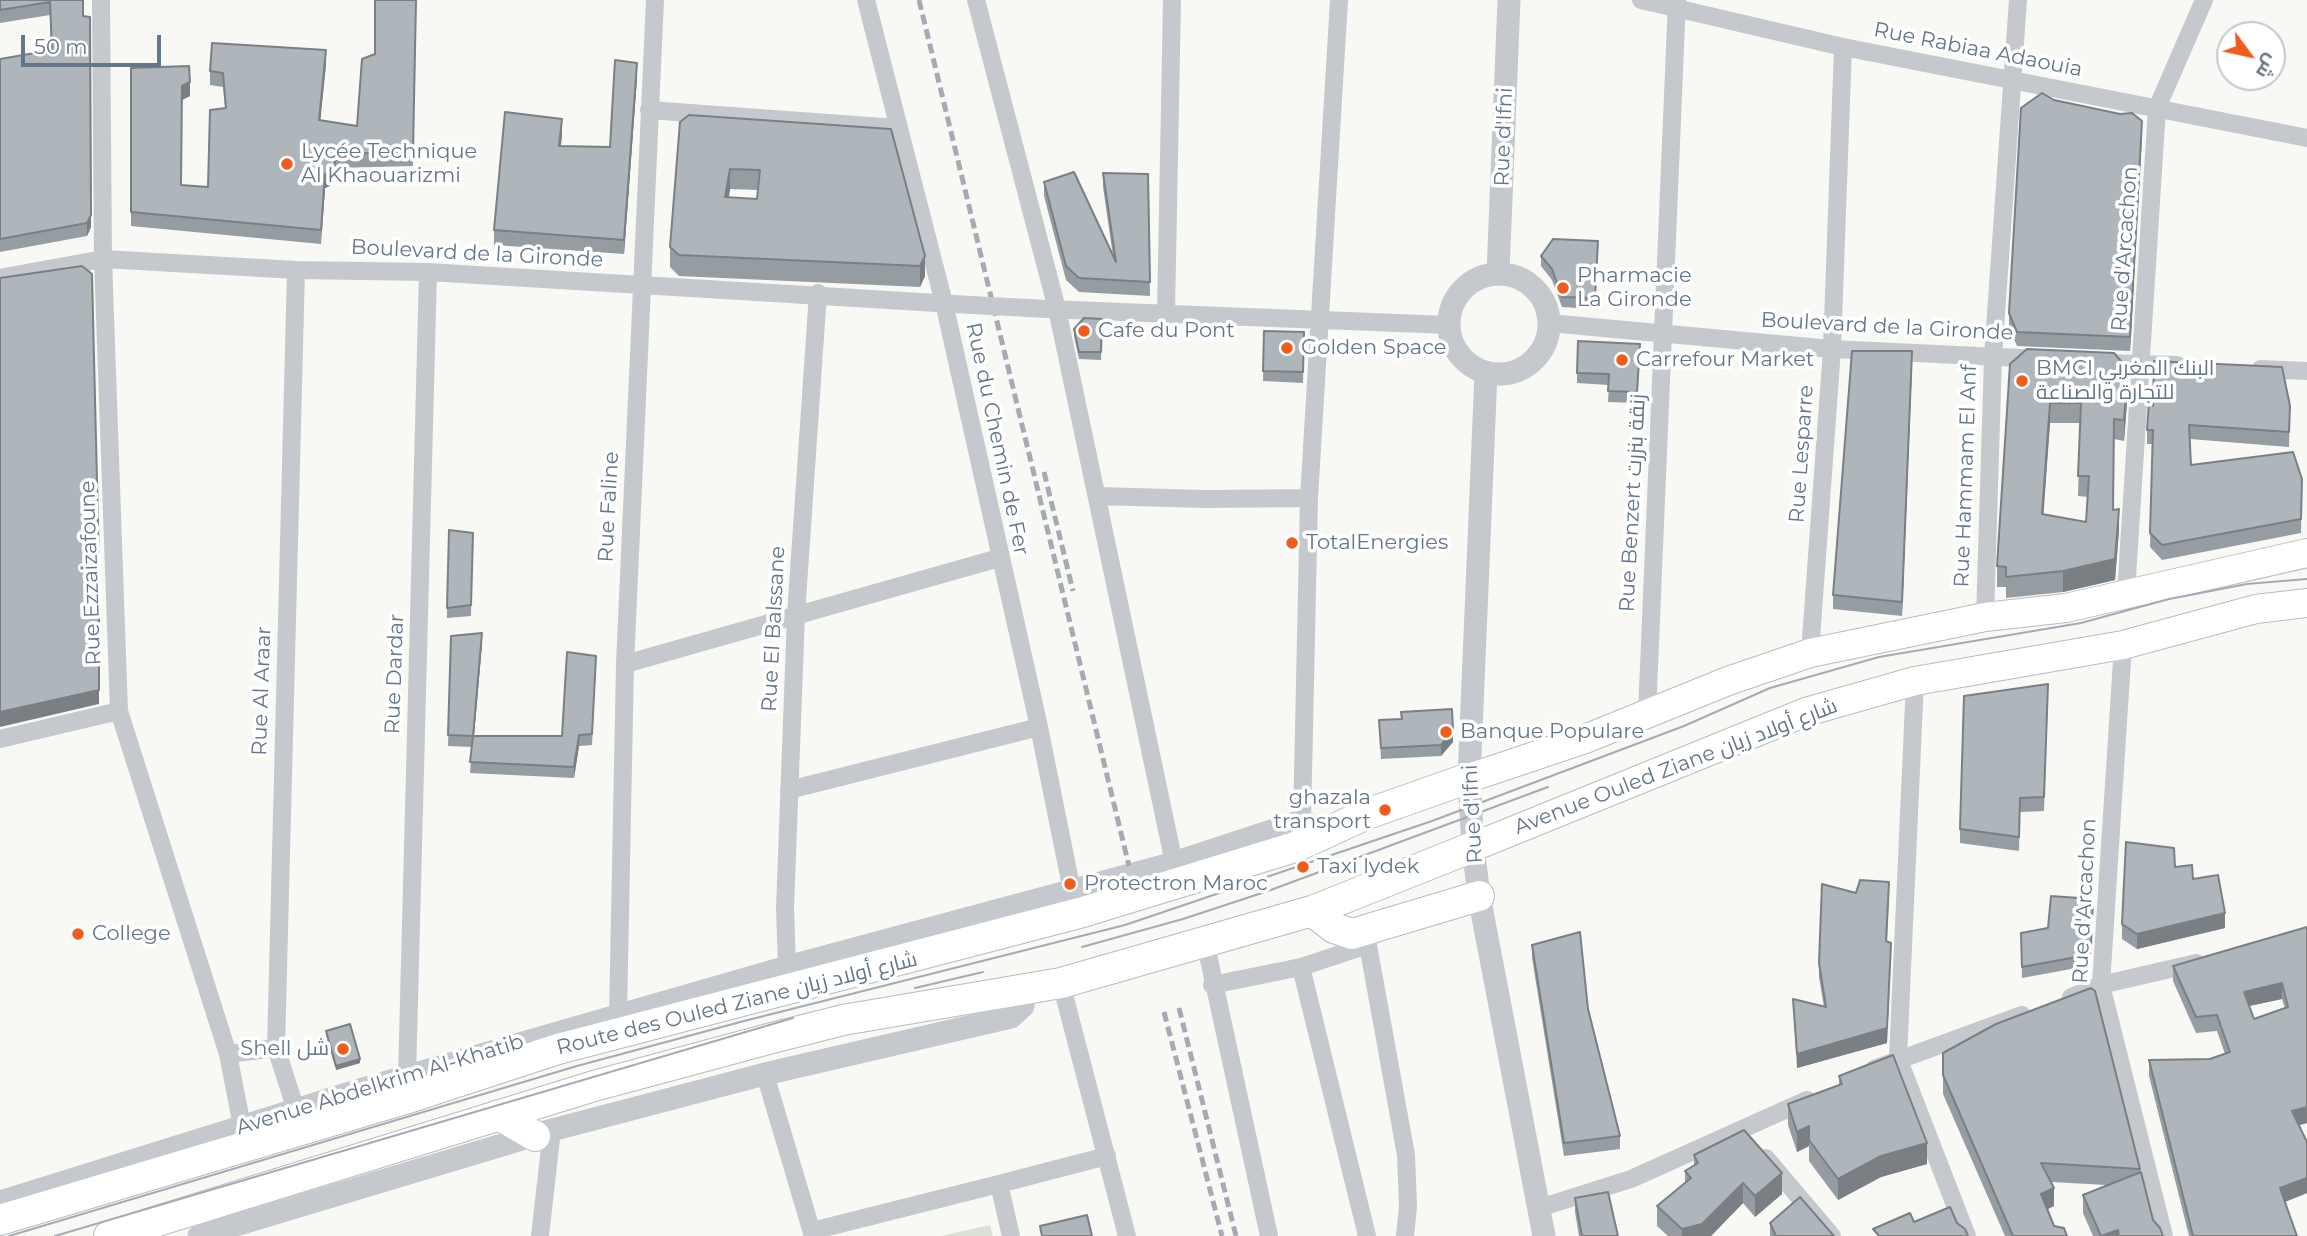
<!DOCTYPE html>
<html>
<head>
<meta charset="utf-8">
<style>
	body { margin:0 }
	#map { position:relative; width:2307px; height:1236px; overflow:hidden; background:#f8f8f5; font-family:Montserrat,Cairo,sans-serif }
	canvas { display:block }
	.north { position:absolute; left:2216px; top:21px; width:70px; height:70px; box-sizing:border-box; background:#fff; border:2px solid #c1c8cf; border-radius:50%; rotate:123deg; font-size:19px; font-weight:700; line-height:28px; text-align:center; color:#647688 }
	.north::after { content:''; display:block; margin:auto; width:24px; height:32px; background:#f15b1c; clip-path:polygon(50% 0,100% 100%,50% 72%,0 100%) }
	.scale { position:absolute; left:21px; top:35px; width:140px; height:32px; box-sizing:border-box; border:4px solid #647688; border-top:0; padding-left:9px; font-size:21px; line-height:24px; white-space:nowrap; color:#647688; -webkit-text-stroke:5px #fff; paint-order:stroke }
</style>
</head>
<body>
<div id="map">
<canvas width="2307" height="1236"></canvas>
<div class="north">ش</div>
<div class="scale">50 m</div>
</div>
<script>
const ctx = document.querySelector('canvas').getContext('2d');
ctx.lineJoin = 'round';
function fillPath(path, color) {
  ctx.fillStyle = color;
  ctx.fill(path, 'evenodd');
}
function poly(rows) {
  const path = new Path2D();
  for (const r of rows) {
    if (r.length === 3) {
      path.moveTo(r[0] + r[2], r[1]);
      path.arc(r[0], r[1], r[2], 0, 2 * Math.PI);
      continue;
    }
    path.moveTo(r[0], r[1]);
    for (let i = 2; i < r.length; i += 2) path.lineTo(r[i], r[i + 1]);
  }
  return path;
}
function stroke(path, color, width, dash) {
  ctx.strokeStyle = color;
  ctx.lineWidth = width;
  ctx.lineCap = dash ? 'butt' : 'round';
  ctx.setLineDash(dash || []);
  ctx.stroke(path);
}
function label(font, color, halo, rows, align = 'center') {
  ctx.font = font + ' Montserrat,Cairo,sans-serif';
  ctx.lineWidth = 7;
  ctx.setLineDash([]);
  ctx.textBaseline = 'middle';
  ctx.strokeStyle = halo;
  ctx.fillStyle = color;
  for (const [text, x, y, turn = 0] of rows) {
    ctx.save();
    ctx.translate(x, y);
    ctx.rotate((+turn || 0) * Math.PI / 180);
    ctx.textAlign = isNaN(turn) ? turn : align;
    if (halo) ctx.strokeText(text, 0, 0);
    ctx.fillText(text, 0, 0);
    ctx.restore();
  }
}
fillPath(poly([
	[990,1225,993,1236,941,1236]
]), '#d9e0d6');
const primary = poly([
	[1469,778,1585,739,1728,681,1810,653,1985,617,2066,608,2307,553],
	[1473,847,1806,712,1915,681,2123,645,2256,609,2307,603]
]);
const trunk = poly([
	[1312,911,1334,928,1352,934,1479,896],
	[499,1115,535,1136],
	[0,1220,405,1099,558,1049,1083,912,1295,847,1367,814,1469,778],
	[109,1236,594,1086,772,1038,843,1020,1061,983,1312,911,1473,847]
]);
stroke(primary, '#b8bcc0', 30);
stroke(trunk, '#b7bbbe', 32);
stroke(poly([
	[101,0,103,259,119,711,228,1054,242,1126],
	[866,0,944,303,1039,727,1072,891],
	[976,0,1057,309,1174,863],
	[1641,0,1843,47,2307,138],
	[649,110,897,128],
	[296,270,276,1048,296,1110],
	[0,278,103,259,296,270,428,272,953,304],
	[1047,309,1448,325],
	[1166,313,1172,0],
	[1549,323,1832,349,2041,359],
	[2101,363,2177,365],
	[2261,369,2307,371],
	[1097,496,1206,499,1309,498],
	[2126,593,2157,108,2204,0],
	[1985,617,1993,357,2018,0],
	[2123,645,2101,985,2164,1236],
	[1810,653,1832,349,1843,47],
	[625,664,999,558],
	[1915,681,1898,1058,1967,1236],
	[1647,714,1677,0],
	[0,739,119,711],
	[789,790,1039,727],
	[1302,821,1309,498,1339,0],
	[1368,931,1368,945,1406,1155,1408,1207,1405,1236],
	[1205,941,1269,1236],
	[787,967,785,908,796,615,818,293],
	[1301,967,1367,1236],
	[1061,983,1127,1236],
	[1212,985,1301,967,1368,945],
	[2071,997,2101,985,2196,963],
	[618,1016,625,664,655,0],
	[228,1054,276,1048],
	[1874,1069,2022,1015],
	[765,1074,813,1236],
	[407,1077,428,272],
	[1766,1158,1832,1236],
	[1539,1208,1631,1179,1807,1100],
	[812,1231,999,1184],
	[540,1236,552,1130],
	[1011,1236,999,1184,1107,1156]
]), '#c5c9cd', 18);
stroke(poly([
	[1498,273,1509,0],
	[1499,324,50],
	[1486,373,1469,778,1473,847,1479,896,1544,1236],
	[0,1202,363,1089,787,967,1174,863,1302,821,1325,833],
	[199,1236,552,1130,765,1074,1011,1017,1023,1006,1023,991]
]), '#c5c9cd', 23);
stroke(primary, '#fff', 28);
stroke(trunk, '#fff', 30);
stroke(poly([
	[1082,947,1183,919,1268,891,1548,787],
	[915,988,983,972],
	[9,1236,577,1066,744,1021,1125,925,1432,821,1684,726,1770,688,1879,657,2081,623,2169,599,2247,584,2307,579],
	[55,1236,793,1018]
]), '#a5abb2', 2);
stroke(poly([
	[919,0,1129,866],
	[1044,472,1073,591],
	[1179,1008,1236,1236],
	[1164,1012,1222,1236]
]), '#a5abb2', 5, [10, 5]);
stroke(poly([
	[953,304,1047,309]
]), '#c5c9cd', 18);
fillPath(poly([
	[0,0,83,0,91,227,87,236,0,252,0,59,51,50,50,15,0,23],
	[416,0,413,166,336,168,334,184,325,188,321,244,131,226,131,68,190,96,182,100,181,185,208,187,225,108,223,87,210,85,210,71,326,64,320,120,357,126,375,54],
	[637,78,624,254,494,245,494,230,562,134,561,146,610,147],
	[2054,100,2142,135,2130,351,2017,346,2009,327,2009,313],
	[689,115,891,129,925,276,920,287,679,276,670,267,670,247],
	[730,189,758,190,757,199,729,197],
	[1103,173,1148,174,1150,296,1079,292,1066,280,1044,196,1044,182,1113,256,1103,187],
	[1598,252,1595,309,1562,307,1552,280,1541,266,1541,256],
	[1102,319,1101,360,1079,359,1074,336,1074,329],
	[1264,331,1304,332,1303,383,1263,381],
	[1640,355,1637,403,1608,402,1609,385,1577,383,1577,373],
	[2010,364,2128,389,2124,441,2114,439,2113,510,2119,530,2115,580,2063,592,2006,598,2006,587,1997,587,1997,566],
	[2050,423,2080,423,2078,496,2088,497,2086,522,2043,514],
	[1912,366,1902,616,1833,609,1833,595],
	[2153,406,2290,406,2289,447,2190,439,2191,465,2302,479,2301,533,2162,560,2150,547,2152,444,2147,444,2147,430],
	[473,533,471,616,447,618,447,608],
	[451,636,482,643,474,736,562,736,596,666,592,745,579,746,574,778,470,773,472,747,448,746],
	[2048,698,2044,811,2020,812,2019,851,1960,843,1960,829],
	[1379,720,1453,742,1441,756,1381,759],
	[2175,867,2193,879,2225,928,2137,949,2122,939,2122,924],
	[1889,896,1887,942,1891,957,1887,1043,1797,1068,1793,999,1824,1007,1819,977,1819,963],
	[2093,910,2091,954,2082,967,2022,978,2021,933,2048,928],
	[2307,927,2307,1123,2299,1125,2307,1142,2307,1193,2284,1202,2297,1236,2189,1236,2149,1076,2149,1060,2210,1059,2225,1054,2217,1031,2196,1033,2173,981,2173,966],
	[2282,999,2285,1008,2254,1019,2249,1006],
	[1532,945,1588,1009,1620,1136,1620,1149,1564,1156,1532,958],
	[326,1031,360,1063,336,1070,326,1035],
	[1943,1053,2140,1169,2153,1220,2163,1236,2093,1236,2083,1213,2083,1195,2107,1185,2051,1182,2054,1206,2048,1209,2054,1226,2067,1236,2005,1236,1943,1094],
	[1839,1076,1927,1164,1881,1177,1838,1200,1809,1161,1809,1146,1797,1152,1788,1125,1788,1104,1839,1085],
	[1694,1155,1782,1194,1755,1217,1743,1203,1711,1236,1668,1236,1657,1226,1657,1206,1685,1183,1685,1171,1694,1166],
	[1575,1198,1618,1236,1579,1236,1575,1212],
	[1770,1223,1834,1236,1770,1236]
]), '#969da2');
fillPath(poly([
	[326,50,326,64,319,134,319,120],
	[637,63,637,78,624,254,624,240],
	[190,82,190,96,182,100,182,86],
	[562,119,562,134,559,160,559,146],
	[2142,121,2142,135,2130,351,2130,337],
	[336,154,334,184,325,188,321,244,325,174],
	[730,169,730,189,725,218,725,197],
	[91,215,91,227,87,236,87,223],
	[925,256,925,276,920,287,920,266],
	[1912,351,1912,366,1902,616,1902,602],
	[2128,369,2128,389,2124,441,2124,420],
	[2050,403,2050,423,2042,535,2042,514],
	[2119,509,2119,530,2115,580,2063,592,2063,571],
	[99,579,99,704,0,727,0,712],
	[482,633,482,643,473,747,473,736],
	[1453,731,1453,742,1441,756,1441,745],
	[579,735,579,746,574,778,574,767],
	[2093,899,2091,954,2082,967,2082,956],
	[2225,913,2225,928,2137,949,2137,934],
	[1891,943,1887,1043,1797,1068,1797,1054],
	[2282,983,2282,999,2244,1007,2244,992],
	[360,1059,360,1063,336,1070,336,1066],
	[2307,1107,2307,1123,2292,1127,2292,1111],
	[1809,1126,1809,1146,1797,1152,1797,1132],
	[1927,1143,1927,1164,1881,1177,1838,1200,1838,1179,1881,1156],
	[1782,1173,1782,1194,1755,1217,1755,1196],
	[2307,1178,2307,1193,2280,1204,2280,1188],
	[1743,1183,1743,1203,1711,1236,1682,1236,1682,1229],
	[2054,1188,2054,1206,2041,1212,2041,1194],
	[2118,1230,2118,1236,2102,1236]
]), '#7a7f84');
const building = poly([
	[0,0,83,0,83,16,90,17,91,215,87,223,0,239,0,59,52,50,50,2,0,10,0,0],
	[375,0,416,0,413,152,336,154,334,170,325,174,321,230,131,212,131,68,189,66,190,82,182,86,181,185,208,187,210,110,226,108,223,73,210,71,212,43,326,50,319,120,357,126,362,59,375,54,375,0],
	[615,60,637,63,624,240,494,230,505,112,562,119,559,146,610,147,615,60],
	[2042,93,2054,100,2120,114,2132,113,2142,121,2130,337,2017,332,2009,313,2021,108,2042,93],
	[689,115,891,129,925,256,920,266,679,255,670,247,680,122,689,115],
	[730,169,760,170,757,199,725,197,730,169],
	[1074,172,1116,262,1103,173,1148,174,1150,282,1079,278,1066,266,1044,182,1074,172],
	[1553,239,1598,241,1595,298,1562,297,1552,269,1541,256,1553,239],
	[82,266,92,274,99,565,99,690,0,712,0,278,82,266],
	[1084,318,1102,319,1101,352,1079,352,1074,329,1084,318],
	[1264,331,1304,332,1303,372,1263,371,1264,331],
	[1578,341,1640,344,1637,392,1608,391,1609,374,1577,373,1578,341],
	[2027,349,2114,353,2128,369,2124,420,2114,419,2113,510,2119,509,2115,559,2063,571,2006,577,2006,567,1997,566,2010,364,2027,349],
	[2050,403,2081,403,2078,476,2089,476,2086,522,2042,514,2050,403],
	[1852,351,1912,351,1902,602,1833,595,1852,351],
	[2154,361,2282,367,2290,406,2289,432,2189,425,2191,465,2293,452,2302,479,2301,519,2162,545,2150,533,2153,430,2147,430,2149,401,2153,406,2154,361],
	[449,530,473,533,471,605,447,608,449,530],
	[482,633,473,736,448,735,451,636,482,633],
	[567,652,596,656,592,734,579,735,574,767,470,762,473,736,562,736,567,652],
	[2048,684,2044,797,2020,798,2019,837,1960,829,1964,696,2048,684],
	[1452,709,1453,731,1441,745,1381,748,1379,720,1402,719,1401,712,1452,709],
	[2126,842,2174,848,2175,867,2192,865,2193,879,2218,875,2225,913,2137,934,2122,924,2126,842],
	[1860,880,1889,882,1886,941,1891,943,1887,1028,1797,1054,1793,999,1826,1007,1819,963,1822,884,1856,893,1860,880],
	[2051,896,2093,899,2091,944,2082,956,2022,967,2021,933,2048,928,2051,896],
	[2307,927,2307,1107,2292,1111,2307,1142,2307,1178,2280,1188,2297,1236,2193,1236,2149,1060,2210,1059,2230,1052,2217,1015,2196,1017,2173,966,2307,927],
	[2282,983,2288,1007,2254,1019,2244,992,2282,983],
	[1580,932,1588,1009,1620,1136,1564,1143,1532,945,1580,932],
	[2091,988,2095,991,2140,1169,2041,1163,2054,1188,2041,1194,2054,1226,2064,1228,2067,1236,2013,1236,1943,1075,1943,1053,1996,1024,2091,988],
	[350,1024,360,1059,336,1066,326,1031,350,1024],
	[1893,1055,1927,1143,1881,1156,1838,1179,1809,1140,1809,1126,1797,1132,1788,1104,1842,1084,1839,1076,1893,1055],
	[1744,1130,1782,1173,1755,1196,1743,1183,1702,1224,1682,1229,1657,1206,1691,1178,1685,1171,1698,1163,1694,1155,1744,1130],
	[2141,1172,2153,1220,2160,1228,2163,1236,2119,1236,2118,1230,2101,1236,2083,1195,2141,1172],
	[1608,1192,1618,1236,1582,1236,1575,1198,1608,1192],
	[1800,1197,1834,1236,1776,1236,1770,1223,1800,1197],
	[1950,1207,1957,1223,1965,1229,1968,1236,1879,1236,1873,1229,1910,1213,1914,1222,1950,1207],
	[1087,1215,1092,1236,1042,1236,1040,1226,1087,1215]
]);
fillPath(building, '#aeb6bc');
stroke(building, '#7a7f84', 2);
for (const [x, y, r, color] of [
	[287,164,7,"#f15b1c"],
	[1563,288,7,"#f15b1c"],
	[1084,331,7,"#f15b1c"],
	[1287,348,7,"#f15b1c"],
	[1622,360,7,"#f15b1c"],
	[2022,381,7,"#f15b1c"],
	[1292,543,7,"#f15b1c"],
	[1446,732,7,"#f15b1c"],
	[1385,810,7,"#f15b1c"],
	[1303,867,7,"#f15b1c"],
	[1070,884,7,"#f15b1c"],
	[78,934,7,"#f15b1c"],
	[343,1049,7,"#f15b1c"]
]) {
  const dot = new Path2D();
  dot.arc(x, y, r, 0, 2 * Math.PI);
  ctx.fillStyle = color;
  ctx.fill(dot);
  stroke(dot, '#fff', 2.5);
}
label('21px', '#647688', '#fff', [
	["Rue Rabiaa Adaouia",1978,50,11],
	["Rue d'Ifni",1504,137,-88],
	["Rue d'Arcachon",2125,249,-86],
	["Boulevard de la Gironde",477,254,3],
	["Boulevard de la Gironde",1887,327,3],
	["Rue du Chemin de Fer",997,439,78],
	["Rue Lesparre",1802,454,-86],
	["Rue Hammam El Anf",1966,476,-88],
	["Rue Benzert زنقة بنزرت",1633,503,-87],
	["Rue Faline",609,507,-87],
	["Rue Ezzaizafoune",91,573,-92],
	["Rue El Balssane",774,629,-87],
	["Rue Dardar",395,674,-88],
	["Rue Al Araar",262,691,-88],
	["Avenue Ouled Ziane شارع أولاد زيان",1676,767,-21],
	["Rue d'Ifni",1473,814,-93],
	["Rue d'Arcachon",2085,901,-87],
	["Route des Ouled Ziane شارع أولاد زيان",737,1004,-14],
	["Avenue Abdelkrim Al-Khatib",380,1085,-17]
]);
label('21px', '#647688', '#fff', [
	["Lycée Technique",301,152],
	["Al Khaouarizmi",301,176],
	["Pharmacie",1577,276],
	["La Gironde",1577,300],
	["Cafe du Pont",1098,331],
	["Golden Space",1301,348],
	["Carrefour Market",1636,360],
	["BMCI البنك المغربي",2036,369],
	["للتجارة والصناعة",2036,393],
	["TotalEnergies",1306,543],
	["Banque Populare",1460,732],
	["ghazala",1371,798,"right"],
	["transport",1371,822,"right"],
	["Taxi lydek",1317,867],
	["Protectron Maroc",1084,884],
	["College",92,934],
	["Shell شل",329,1049,"right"]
], 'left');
</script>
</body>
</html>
